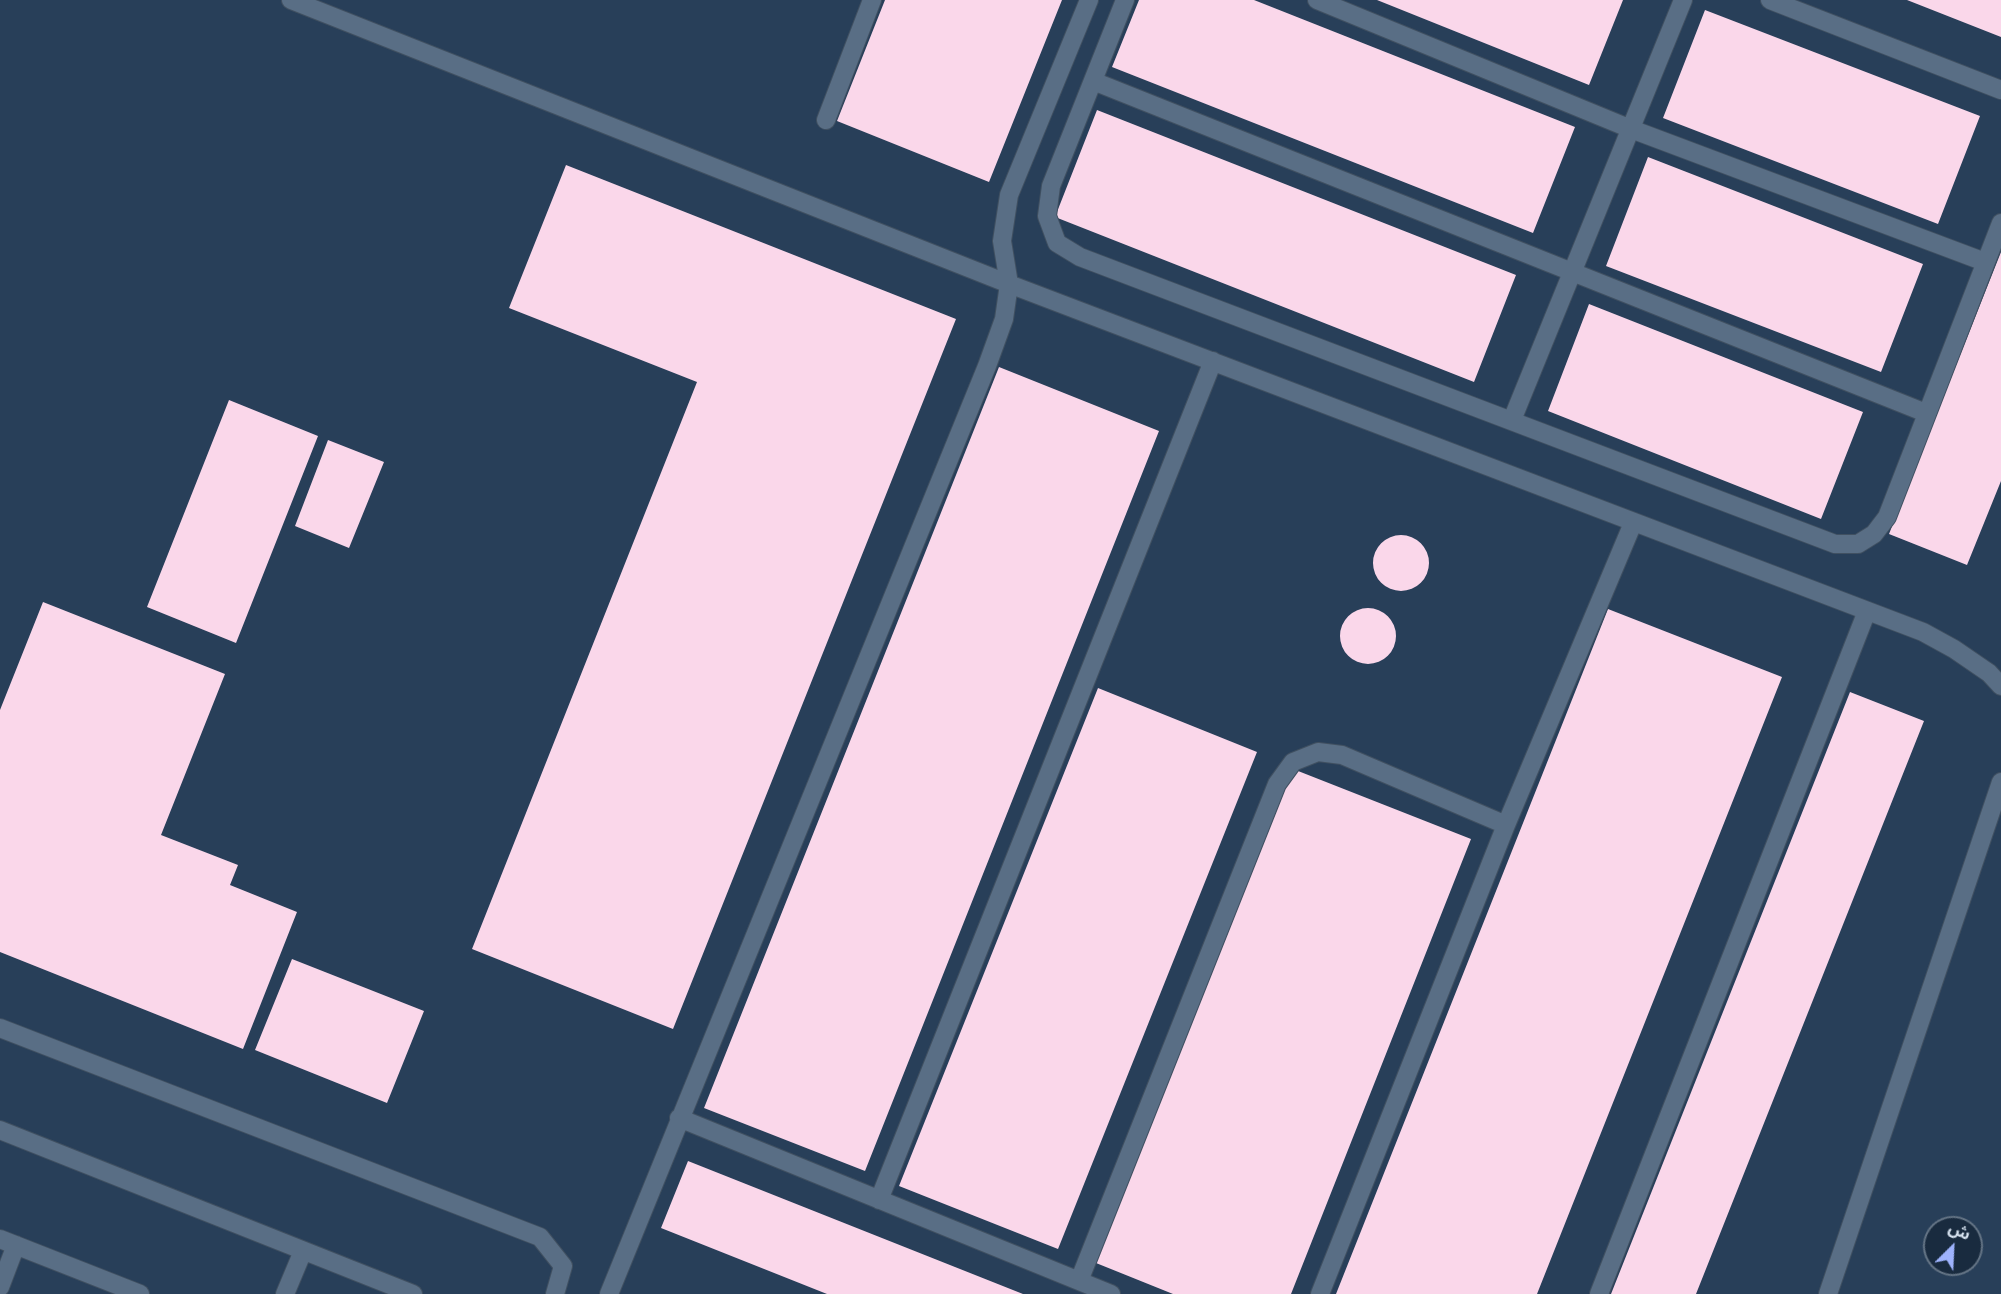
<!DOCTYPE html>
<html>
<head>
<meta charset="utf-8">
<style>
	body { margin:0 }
	#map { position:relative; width:2001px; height:1294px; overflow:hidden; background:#23354a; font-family:Figtree,"Noto Sans Arabic",sans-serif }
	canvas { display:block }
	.north { position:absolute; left:1923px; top:1216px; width:60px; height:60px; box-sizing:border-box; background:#192b3f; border:2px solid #647485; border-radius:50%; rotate:24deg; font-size:16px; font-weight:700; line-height:24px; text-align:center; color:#d5e1ee }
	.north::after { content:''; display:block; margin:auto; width:21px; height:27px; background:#9eb3fd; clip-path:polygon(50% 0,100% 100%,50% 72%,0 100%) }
</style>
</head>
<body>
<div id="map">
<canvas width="2001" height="1294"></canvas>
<div class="north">ش</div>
</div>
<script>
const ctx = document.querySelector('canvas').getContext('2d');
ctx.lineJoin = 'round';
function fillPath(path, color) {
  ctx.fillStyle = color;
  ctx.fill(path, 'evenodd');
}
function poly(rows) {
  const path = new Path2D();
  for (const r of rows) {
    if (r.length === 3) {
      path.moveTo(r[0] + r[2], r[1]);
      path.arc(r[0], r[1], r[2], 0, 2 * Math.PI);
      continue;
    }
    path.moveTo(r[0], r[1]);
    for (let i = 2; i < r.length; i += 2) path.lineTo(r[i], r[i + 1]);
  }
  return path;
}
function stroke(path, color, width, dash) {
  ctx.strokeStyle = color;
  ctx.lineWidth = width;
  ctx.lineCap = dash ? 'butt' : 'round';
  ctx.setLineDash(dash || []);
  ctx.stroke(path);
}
fillPath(poly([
	[0,0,2001,0,2001,1294,0,1294],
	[1935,1228,1971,1228,1971,1264,1935,1264]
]), '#283f59');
fillPath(poly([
	[885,0,1062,0,989,182,837,121],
	[1139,0,1254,0,1575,127,1533,233,1112,67],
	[1377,0,1623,0,1589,85],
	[1907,0,2001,0,2001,37],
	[1705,10,1980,116,1938,224,1663,118],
	[1097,110,1516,275,1474,382,1055,217],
	[1648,157,1923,264,1881,372,1606,266],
	[566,165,956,319,673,1029,472,949,697,382,509,308],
	[2001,252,2001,481,1967,565,1889,534],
	[1589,304,1863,412,1821,519,1548,411],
	[999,367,1159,431,865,1171,704,1108],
	[229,400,318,436,236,643,147,607],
	[328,440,384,462,349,548,295,526],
	[1401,563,28],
	[43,602,225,674,161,835,238,865,230,885,297,912,243,1049,0,952,0,710],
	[1368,636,28],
	[1608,609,1782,677,1537,1294,1336,1294],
	[1098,688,1257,752,1058,1249,899,1186],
	[1850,692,1924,721,1696,1294,1611,1294],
	[1293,769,1471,839,1291,1294,1173,1294,1096,1263],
	[292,959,424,1011,387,1103,255,1050],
	[688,1161,1023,1294,827,1294,661,1228]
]), '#fad7ea');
const minor = poly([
	[291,0,1009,284,1923,632,1954,649,1989,673,2001,686],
	[1125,0,1051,186,1047,216,1057,243,1080,257,1835,544,1858,544,1874,534,1887,517,2001,223],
	[1317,0,1631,129,1985,262],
	[1770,0,2001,90],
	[1093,81,1926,413],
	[826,120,872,0],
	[1512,420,1683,0],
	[0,1028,540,1237,563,1266,555,1294],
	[679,1118,1111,1294],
	[0,1130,413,1294],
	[879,1200,1213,361],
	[0,1239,140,1294],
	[1079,1281,1277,784,1293,762,1318,752,1342,755,1506,825],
	[0,1287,16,1245],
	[285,1294,303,1251],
	[609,1294,987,366,1004,319,1009,284,1002,241,1009,195,1089,0],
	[1320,1294,1506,825,1633,523],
	[1599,1294,1867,611],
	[1828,1294,2001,782]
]);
stroke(minor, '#405061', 20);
stroke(minor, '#596e85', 18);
</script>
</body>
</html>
